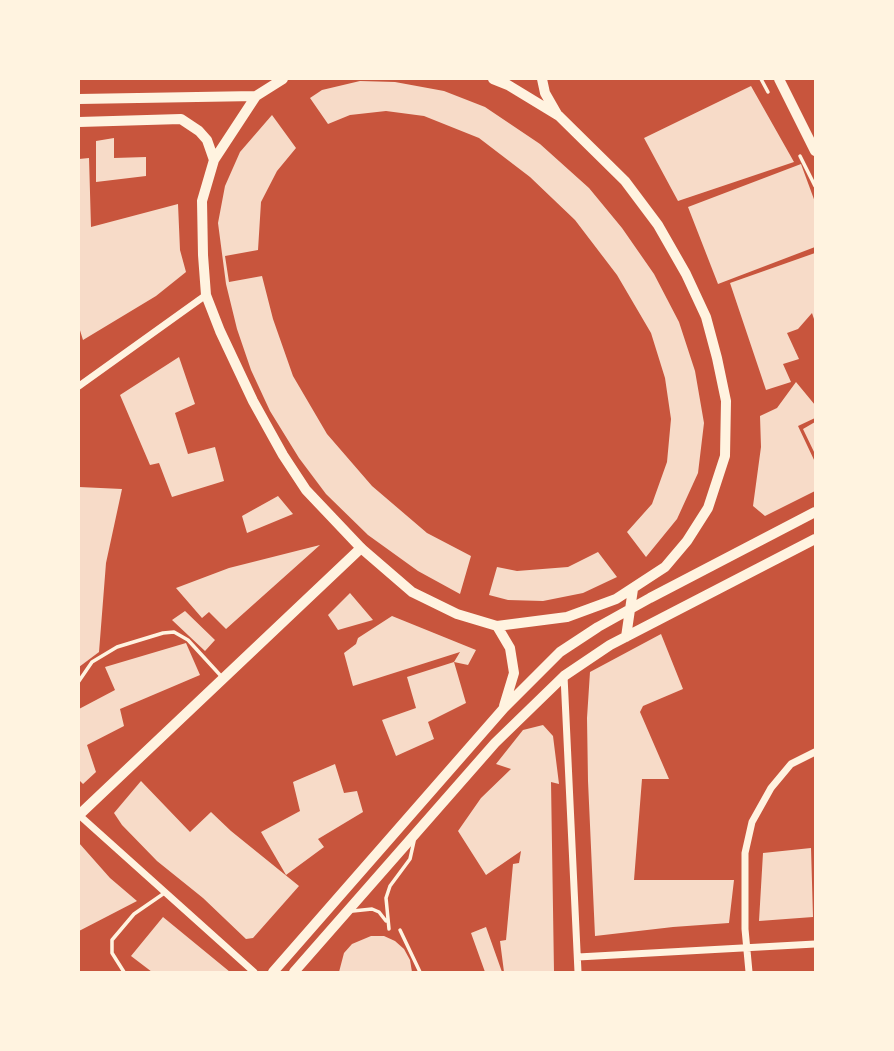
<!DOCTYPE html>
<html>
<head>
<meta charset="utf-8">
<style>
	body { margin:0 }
	#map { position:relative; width:894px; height:1051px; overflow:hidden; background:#c8553d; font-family:"Asap Condensed",sans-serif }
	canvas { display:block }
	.frame { position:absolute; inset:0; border:80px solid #fff3e0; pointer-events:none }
</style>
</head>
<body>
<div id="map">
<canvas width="894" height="1051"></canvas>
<div class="frame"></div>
</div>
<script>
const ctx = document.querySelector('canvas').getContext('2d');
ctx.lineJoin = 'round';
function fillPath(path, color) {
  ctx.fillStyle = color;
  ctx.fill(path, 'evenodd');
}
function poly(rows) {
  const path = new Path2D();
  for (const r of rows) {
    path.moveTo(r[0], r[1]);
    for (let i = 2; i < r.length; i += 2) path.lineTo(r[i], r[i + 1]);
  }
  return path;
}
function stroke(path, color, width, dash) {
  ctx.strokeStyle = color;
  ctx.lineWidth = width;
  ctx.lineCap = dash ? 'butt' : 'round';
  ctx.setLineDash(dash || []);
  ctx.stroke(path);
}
fillPath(poly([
	[360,81,395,82,444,91,485,107,540,144,589,188,622,228,654,274,679,322,695,371,704,423,698,473,677,519,646,557,627,532,652,504,667,462,671,419,665,378,651,333,617,275,575,220,530,177,479,138,424,116,386,111,350,115,328,124,310,98,322,90],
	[751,86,794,162,678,201,644,138],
	[272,115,296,148,277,171,261,202,258,250,225,256,229,282,262,276,273,319,293,376,327,434,372,486,427,533,471,556,460,594,418,571,368,535,326,494,299,458,270,411,251,370,237,329,226,284,218,223,225,186,240,152],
	[114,138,114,158,146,157,146,176,96,182,96,141],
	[89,158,91,227,178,204,180,250,186,272,156,296,83,340,79,327,79,159],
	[801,164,815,202,815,247,718,284,688,207],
	[815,253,815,322,812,313,798,329,787,333,799,359,783,364,791,382,766,390,730,283],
	[179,357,195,404,175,413,188,454,215,447,224,481,172,497,159,463,150,465,120,395],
	[796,382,815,405,815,418,798,426,815,462,815,491,765,516,753,506,761,447,760,416,777,408],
	[815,422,815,454,803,429],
	[79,487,122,489,106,563,99,652,79,667],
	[278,496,293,514,247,533,242,516],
	[320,545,226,629,209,612,202,618,176,588,229,568],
	[598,552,617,577,583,593,543,601,508,600,489,595,497,567,517,571,568,567],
	[350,593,373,620,338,630,328,615],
	[185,611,215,640,205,651,172,620],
	[392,616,476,650,468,665,454,662,466,703,428,722,434,739,396,756,382,720,416,708,407,677,454,662,460,652,353,686,344,653,356,644,358,638],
	[661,634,683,689,643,706,640,712,669,779,642,779,634,880,734,880,729,923,673,927,595,936,588,781,587,718,590,672],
	[186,643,200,675,120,709,124,726,87,745,96,772,83,784,79,780,79,709,115,690,105,667],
	[543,725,553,736,559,784,551,782,554,972,504,972,500,941,506,940,513,864,519,863,521,851,486,875,458,831,481,798,511,769,496,764,523,730],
	[335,764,344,793,357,791,363,812,318,839,324,847,286,875,261,832,300,811,293,782],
	[141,781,190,832,211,812,231,831,299,886,253,938,246,939,203,898,157,861,122,825,114,813],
	[79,843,110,878,137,901,79,931],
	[811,848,813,917,759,921,763,853],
	[163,917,230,972,152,972,131,956],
	[486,927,502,972,485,972,471,933],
	[371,936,384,936,395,941,404,949,410,960,412,972,339,972,344,953,352,944]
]), '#f7dbc8');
stroke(poly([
	[761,79,768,92],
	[800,156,815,186],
	[400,930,420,972]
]), '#fff3e0', 3.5);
stroke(poly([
	[79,681,92,662,117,647,163,633,174,632,188,640,221,676],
	[353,911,372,909,379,912,386,921],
	[389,929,386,898,390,886,410,859,414,841],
	[124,972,112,953,112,940,134,914,163,894]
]), '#fff3e0', 3.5);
stroke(poly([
	[79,386,206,295],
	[564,676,578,972],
	[79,815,254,972],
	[578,957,815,944],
	[749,972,745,929,745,853,752,822,771,788,791,764,815,752]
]), '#fff3e0', 7);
stroke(poly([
	[79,815,361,548]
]), '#fff3e0', 10);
stroke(poly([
	[283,79,256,96,214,160,202,201,203,255,206,295,220,331,253,401,283,455,306,490,361,548,412,592,457,614,497,626,567,617,616,599,665,567,687,541,708,508,725,456,726,401,717,358,706,317,686,274,658,225,625,181,559,116,508,85,493,79],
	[542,79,545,93,557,114],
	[779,79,815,151],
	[79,99,256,96],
	[79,122,181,119,199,131,207,140,214,160],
	[497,626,510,648,514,673,504,706],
	[626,637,633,589],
	[273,972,504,708,560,652,598,627,650,598,815,512],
	[294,972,495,743,564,676,610,645,815,539]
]), '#fff3e0', 10);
</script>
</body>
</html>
